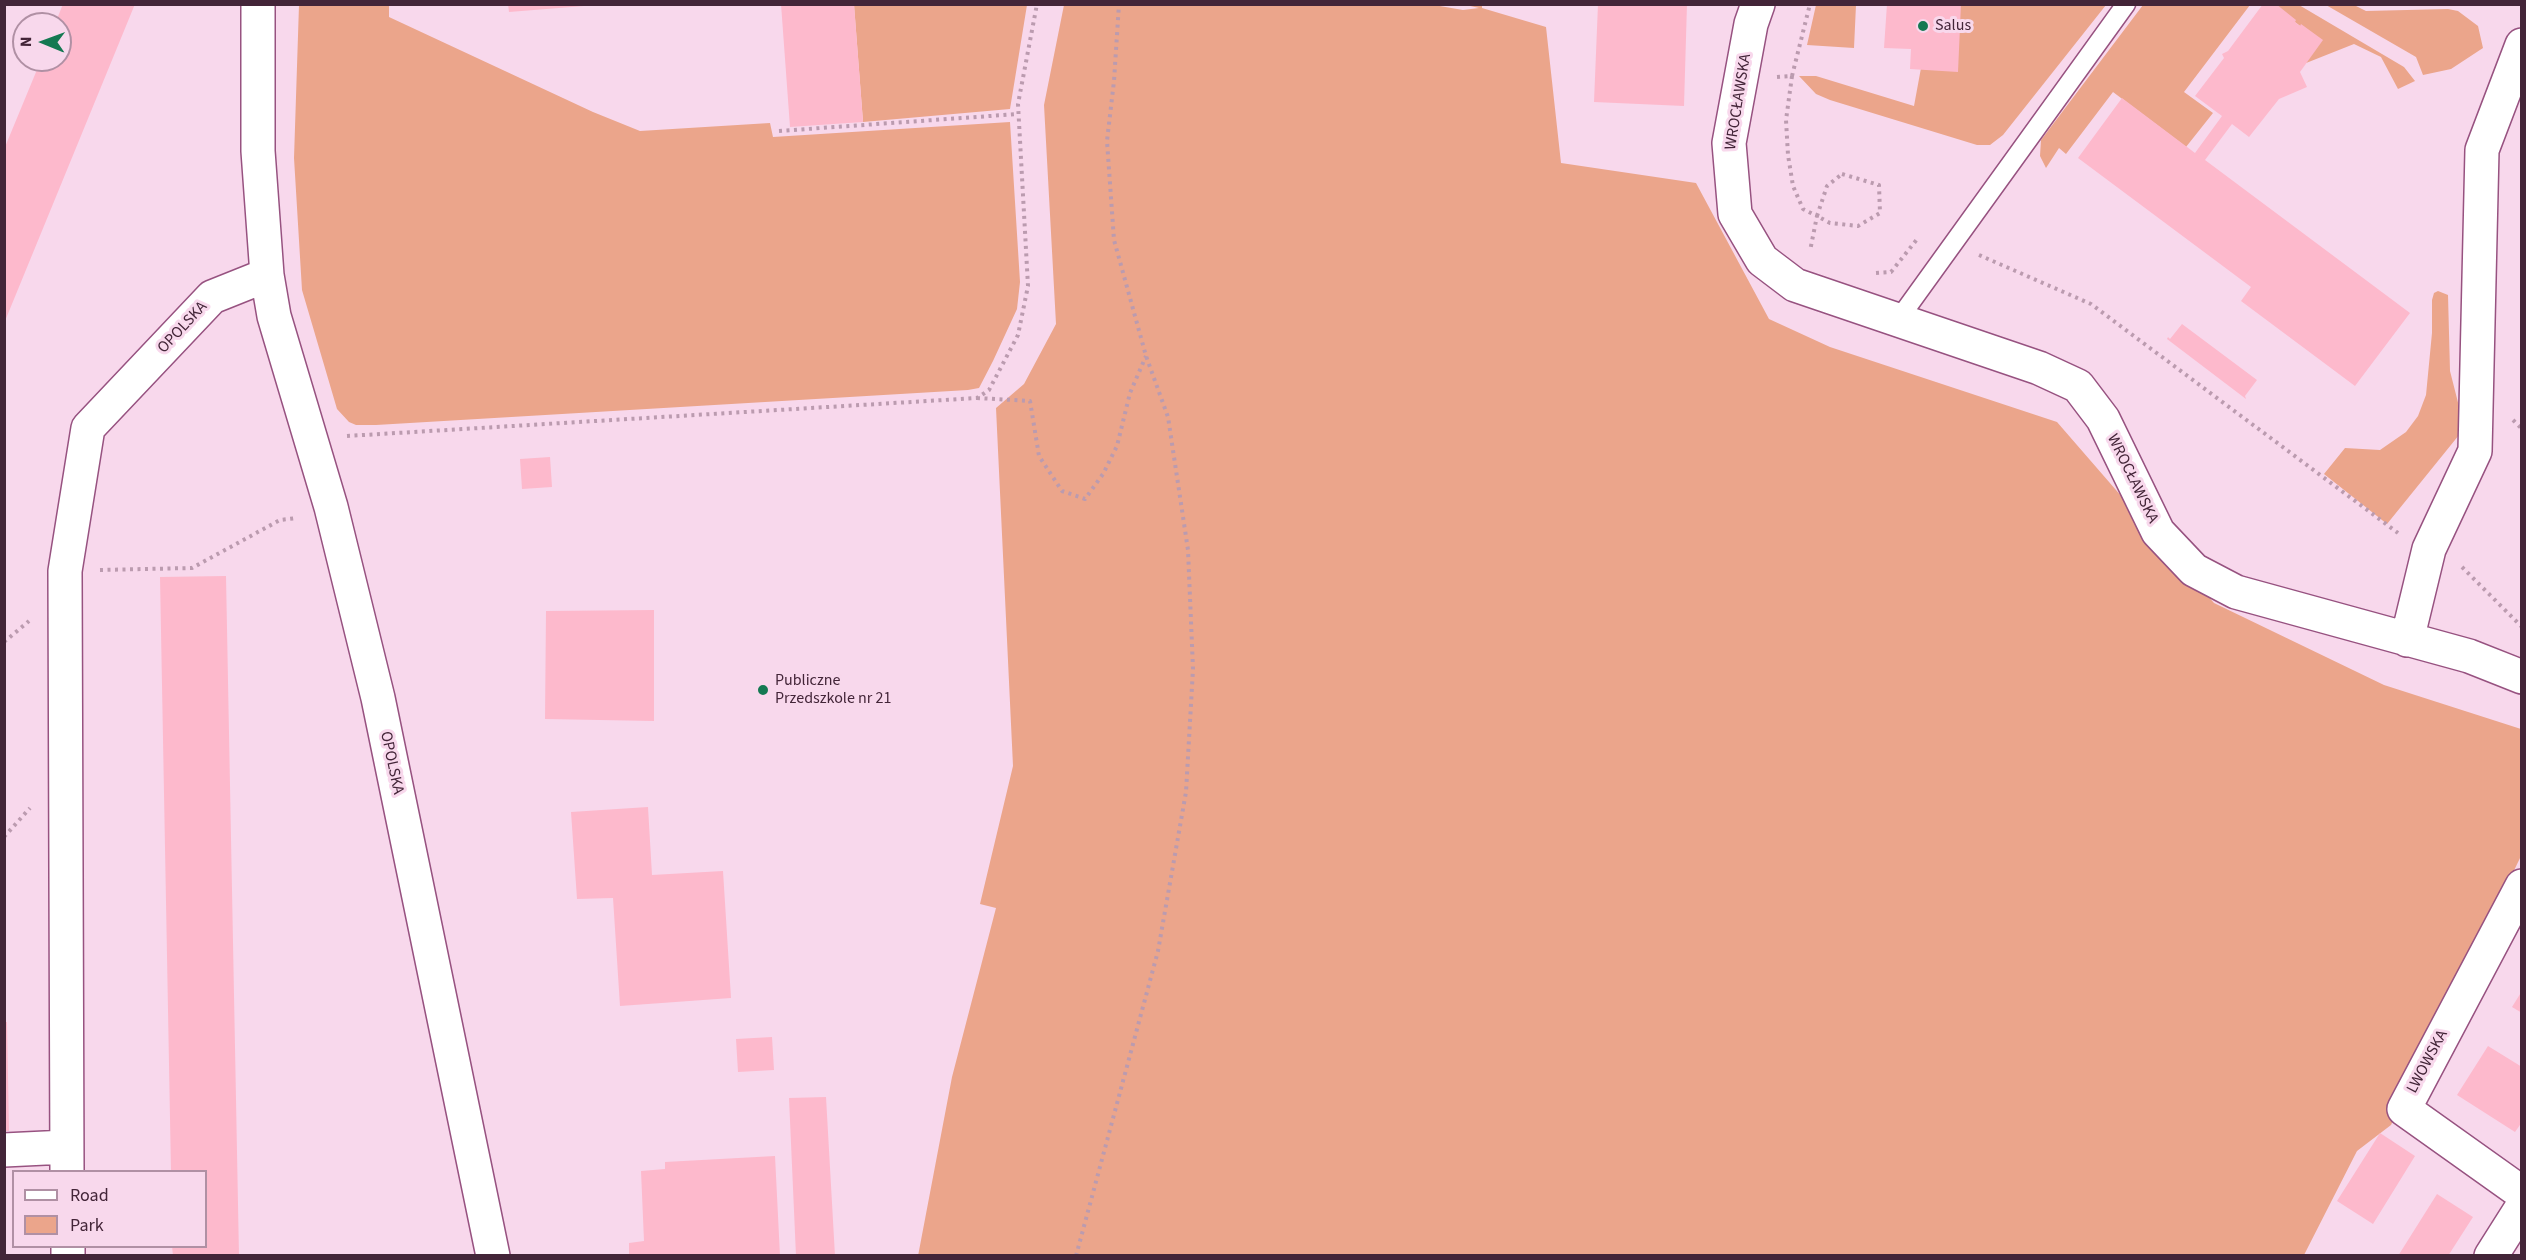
<!DOCTYPE html>
<html>
<head>
<meta charset="utf-8">
<style>
	body { margin:0 }
	#map { position:relative; width:2526px; height:1260px; overflow:hidden; background:#f8d8ec; font-family:"Source Sans 3",sans-serif }
	canvas { display:block }
	.frame { position:absolute; inset:0; border:6px solid #432538; pointer-events:none }
	.legend { position:absolute; left:12px; top:1170px; width:195px; height:78px; box-sizing:border-box; background:#f8d8ec; border:2px solid #b090a4; margin:0; padding:8px 10px; list-style:none; font-size:18px; color:#432538 }
	.legend li { display:flex; align-items:center; gap:12px; height:30px }
	.legend b { width:30px; border:2px solid #b090a4 }
	.north { position:absolute; left:12px; top:12px; width:60px; height:60px; box-sizing:border-box; background:#f8d8ec; border:2px solid #b090a4; border-radius:50%; rotate:271deg; font-size:16px; font-weight:700; line-height:24px; text-align:center; color:#432538 }
	.north::after { content:''; display:block; margin:auto; width:21px; height:27px; background:#147952; clip-path:polygon(50% 0,100% 100%,50% 72%,0 100%) }
</style>
</head>
<body>
<div id="map">
<canvas width="2526" height="1260"></canvas>
<div class="frame"></div>
<ul class="legend">
<li><b style="height:8px;background:#fff"></b>Road</li>
<li><b style="height:16px;background:#eba58b"></b>Park</li>
</ul>
<div class="north">N</div>
</div>
<script>
const ctx = document.querySelector('canvas').getContext('2d');
ctx.lineJoin = 'round';
function fillPath(path, color) {
  ctx.fillStyle = color;
  ctx.fill(path, 'evenodd');
}
function poly(rows) {
  const path = new Path2D();
  for (const r of rows) {
    path.moveTo(r[0], r[1]);
    for (let i = 2; i < r.length; i += 2) path.lineTo(r[i], r[i + 1]);
  }
  return path;
}
function stroke(path, color, width, dash) {
  ctx.strokeStyle = color;
  ctx.lineWidth = width;
  ctx.lineCap = dash ? 'butt' : 'round';
  ctx.setLineDash(dash || []);
  ctx.stroke(path);
}
function label(font, color, halo, rows, align = 'center') {
  ctx.font = font + ' "Source Sans 3",sans-serif';
  ctx.lineWidth = 6;
  ctx.setLineDash([]);
  ctx.textBaseline = 'middle';
  ctx.strokeStyle = halo;
  ctx.fillStyle = color;
  for (const [text, x, y, turn = 0] of rows) {
    ctx.save();
    ctx.translate(x, y);
    ctx.rotate((+turn || 0) * Math.PI / 180);
    ctx.textAlign = isNaN(turn) ? turn : align;
    if (halo) ctx.strokeText(text, 0, 0);
    ctx.fillText(text, 0, 0);
    ctx.restore();
  }
}
fillPath(poly([
	[1428,4,1463,10,1479,8,1466,5,1482,4,1482,8,1546,27,1561,163,1696,183,1769,319,1830,347,2057,422,2214,603,2384,685,2521,729,2521,856,2391,1125,2357,1151,2304,1255,918,1256,952,1077,996,908,980,904,1013,766,996,408,1024,384,1056,324,1044,105,1064,5],
	[299,5,389,5,389,17,593,112,640,131,770,123,773,137,1010,122,1020,282,1017,309,993,361,979,388,968,390,376,425,356,425,349,422,337,409,302,290,294,158],
	[854,5,1027,5,1010,109,863,122],
	[1816,5,1856,5,1854,48,1807,45],
	[1954,5,2106,5,2003,135,1990,145,1977,145,1830,100,1816,94,1799,76,1816,76,1914,106,1921,68],
	[2143,5,2250,5,2184,92,2213,113,2186,147,2113,92,2066,154,2059,148,2046,168,2040,156,2041,140],
	[2272,5,2299,5,2404,67,2415,81,2398,89,2381,57,2354,44,2291,69,2315,37],
	[2326,5,2354,5,2366,11,2448,9,2458,11,2478,26,2483,48,2451,69,2423,75,2416,57],
	[2438,291,2448,295,2450,371,2465,430,2459,435,2387,524,2324,474,2345,448,2380,450,2406,432,2418,416,2426,395,2432,333,2432,300,2434,293]
]), '#eba58b');
fillPath(poly([
	[63,4,135,4,5,321,5,147,41,60,60,60,60,24,55,24],
	[508,4,584,4,584,6,509,12],
	[781,4,854,4,863,122,790,127],
	[1598,4,1687,4,1684,106,1594,102],
	[1887,4,1961,4,1958,72,1910,69,1911,49,1884,48],
	[2263,4,2276,4,2296,20,2295,22,2300,26,2301,24,2323,40,2300,72,2307,87,2279,99,2249,137,2232,124,2205,160,2410,313,2355,386,2241,301,2251,287,2078,158,2122,98,2195,153,2222,116,2195,96,2224,58,2222,54,2228,51],
	[2182,324,2257,380,2245,396,2246,399,2167,339,2168,337,2170,339],
	[550,457,552,487,522,489,520,459],
	[226,576,239,1256,173,1256,172,1246,206,1246,206,1172,171,1172,160,577],
	[654,610,654,721,545,719,546,611],
	[648,807,652,875,723,871,731,998,620,1006,613,898,577,899,571,812],
	[2522,991,2522,1013,2512,1007],
	[4,1022,7,1022,9,1131,4,1131],
	[772,1037,774,1070,738,1072,736,1039],
	[2488,1046,2522,1067,2522,1122,2515,1132,2457,1095],
	[826,1097,835,1256,796,1256,789,1098],
	[2380,1133,2415,1156,2373,1224,2337,1201],
	[775,1156,780,1256,629,1256,629,1243,644,1241,641,1171,665,1169,665,1162],
	[2437,1194,2473,1217,2448,1256,2398,1256]
]), '#fdb9cc');
const lane = poly([
	[1898,320,2126,4]
]);
const street = poly([
	[258,4,258,151,267,275,274,316,331,507,378,698,493,1256],
	[1758,4,1751,24,1729,143,1735,214,1762,260,1795,285,2039,368,2078,386,2103,419,2158,532,2194,570,2236,592,2469,656,2522,677],
	[2407,640,2429,549,2475,451,2482,150,2522,45],
	[2522,886,2404,1109,2522,1193],
	[4,1150,66,1147],
	[67,1172,65,571,88,428,212,297,267,275],
	[68,1246,68,1256],
	[2491,1256,2522,1207]
]);
stroke(lane, '#975280', 21);
stroke(street, '#975280', 36);
stroke(poly([
	[1792,76,1786,120,1788,155,1793,186,1803,209,1817,216,1810,251],
	[1777,77,1792,76,1810,4],
	[779,131,1018,114],
	[1842,174,1879,185,1880,213,1858,226,1830,223,1817,216,1827,186,1842,174],
	[1979,255,2091,304,2398,533],
	[1876,273,1891,272,1918,238],
	[977,398,1030,401,1039,456,1062,491,1085,499,1103,474,1117,446,1130,393,1146,356],
	[2513,420,2522,429],
	[347,436,977,398,989,390,1018,335,1028,286,1018,104,1037,4],
	[2462,567,2522,627],
	[100,570,192,568,280,520,297,518],
	[4,642,29,621],
	[4,837,30,808],
	[1076,1256,1158,951,1186,792,1193,669,1188,550,1168,417,1146,356,1114,240,1107,141,1114,81,1119,4]
]), '#bb9baf', 4, [3, 4.5]);
stroke(lane, '#fff', 18);
stroke(street, '#fff', 33);
for (const [x, y, r, color] of [
	[1923,26,6,"#147952"],
	[763,690,6,"#147952"]
]) {
  const dot = new Path2D();
  dot.arc(x, y, r, 0, 2 * Math.PI);
  ctx.fillStyle = color;
  ctx.fill(dot);
  stroke(dot, '#f8d8ec', 2);
}
label('16px', '#432538', '#f8d8ec', [
	["Salus",1935,26],
	["Publiczne",775,681],
	["Przedszkole nr 21",775,699]
], 'left');
label('16px', '#432538', '#f8d8ec', [
	["WROCŁAWSKA",1739,102,-81],
	["OPOLSKA",183,328,-47],
	["WROCŁAWSKA",2132,479,64],
	["OPOLSKA",391,763,78],
	["LWOWSKA",2428,1062,-62]
]);
</script>
</body>
</html>
